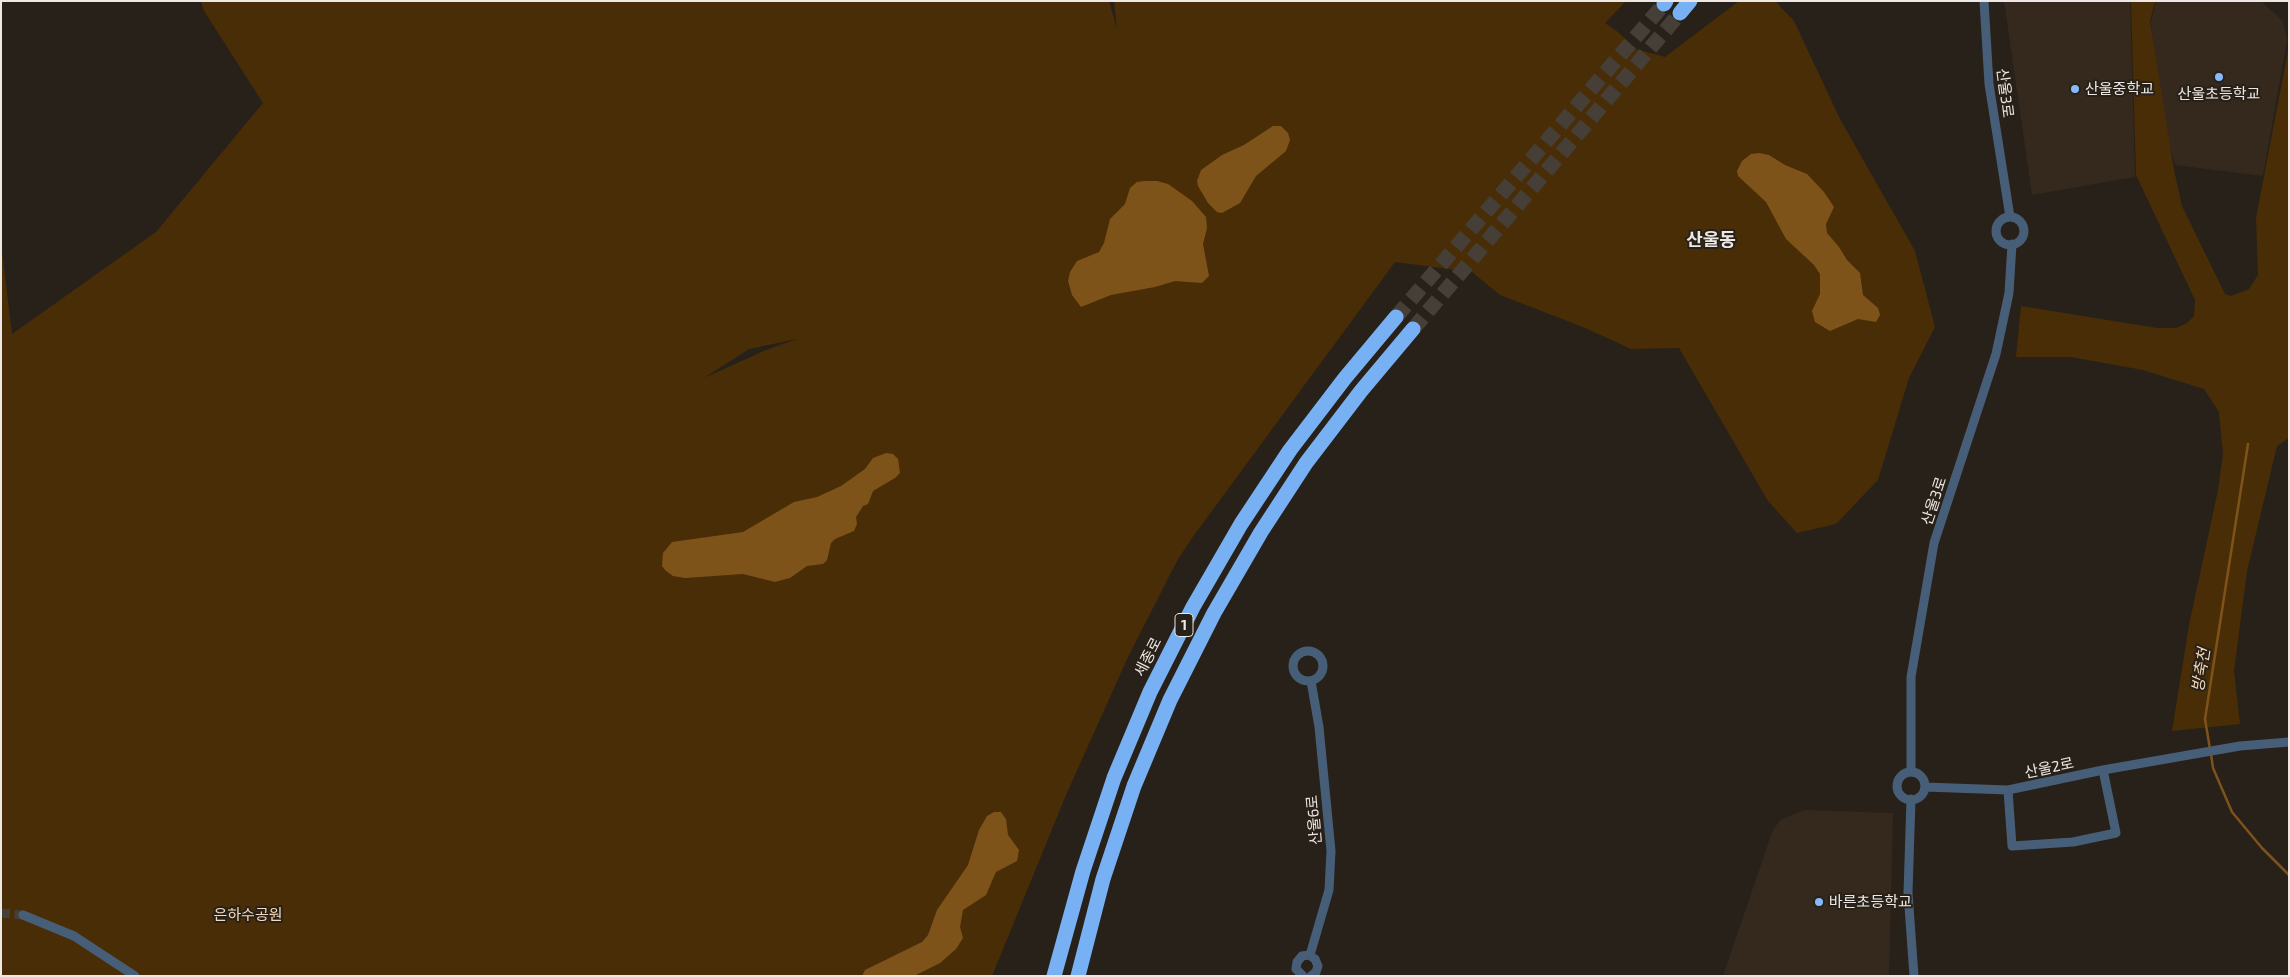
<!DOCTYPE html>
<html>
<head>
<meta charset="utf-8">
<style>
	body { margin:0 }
	#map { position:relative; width:2290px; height:977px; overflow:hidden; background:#282119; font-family:"Exo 2",sans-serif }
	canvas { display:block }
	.frame { position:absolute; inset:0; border:2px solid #ede8e3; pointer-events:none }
</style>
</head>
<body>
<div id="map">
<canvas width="2290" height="977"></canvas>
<div class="frame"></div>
</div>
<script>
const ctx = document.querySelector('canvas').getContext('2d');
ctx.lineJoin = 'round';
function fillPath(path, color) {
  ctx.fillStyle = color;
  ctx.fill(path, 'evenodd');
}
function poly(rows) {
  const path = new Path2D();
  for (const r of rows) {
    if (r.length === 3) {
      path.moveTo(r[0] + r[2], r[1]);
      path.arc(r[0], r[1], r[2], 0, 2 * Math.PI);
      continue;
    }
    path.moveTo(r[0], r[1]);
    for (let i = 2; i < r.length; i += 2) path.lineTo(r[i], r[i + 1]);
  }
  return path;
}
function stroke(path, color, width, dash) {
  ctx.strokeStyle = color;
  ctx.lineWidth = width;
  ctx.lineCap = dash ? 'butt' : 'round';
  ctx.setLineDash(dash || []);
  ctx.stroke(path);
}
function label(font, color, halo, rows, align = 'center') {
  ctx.font = font + ' "Exo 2","Noto Sans KR",sans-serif';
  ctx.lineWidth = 4;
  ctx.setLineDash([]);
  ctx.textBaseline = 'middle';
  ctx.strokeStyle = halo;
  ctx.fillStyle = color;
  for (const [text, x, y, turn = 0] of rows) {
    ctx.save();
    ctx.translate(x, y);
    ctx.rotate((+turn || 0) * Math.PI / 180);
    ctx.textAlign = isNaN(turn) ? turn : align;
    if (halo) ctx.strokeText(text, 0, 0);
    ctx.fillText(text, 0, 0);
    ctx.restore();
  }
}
fillPath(poly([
	[2004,1,2130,1,2135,177,2032,195],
	[2156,1,2261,1,2283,21,2287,40,2263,176,2175,165,2161,113,2151,22],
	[1804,810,1893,813,1889,976,1723,976,1772,832,1780,820]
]), '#34291c');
fillPath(poly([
	[201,1,1109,1,1117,29,1114,1,1626,1,1605,23,1618,32,1636,49,1665,57,1739,1,1775,1,1794,21,1840,119,1915,251,1935,327,1909,378,1878,480,1836,524,1797,533,1768,501,1679,348,1631,349,1583,327,1500,295,1472,272,1395,262,1192,538,1177,561,1128,657,1066,795,992,976,1,976,1,243,12,334,156,232,263,103,204,11],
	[797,339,766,350,704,378,749,349],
	[2131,1,2155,1,2150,21,2174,170,2182,206,2225,294,2231,296,2249,289,2258,275,2256,218,2289,46,2289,438,2277,446,2247,571,2234,671,2240,724,2172,731,2189,625,2218,490,2223,454,2219,412,2204,389,2143,370,2071,357,2016,357,2021,306,2157,328,2176,328,2187,323,2194,316,2195,300,2136,175]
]), '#492d06');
fillPath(poly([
	[1273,126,1281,126,1288,133,1290,140,1286,151,1256,176,1240,203,1222,213,1217,212,1208,203,1198,186,1197,181,1201,170,1222,155,1244,145],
	[1759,153,1769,155,1785,165,1807,174,1824,192,1834,207,1826,224,1827,233,1839,247,1847,260,1860,273,1863,295,1878,308,1880,315,1876,322,1858,319,1830,331,1815,322,1812,311,1820,294,1820,274,1814,265,1786,239,1766,202,1738,176,1737,171,1742,161,1751,154],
	[1145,181,1157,181,1168,184,1192,201,1206,217,1207,228,1203,244,1209,276,1202,283,1175,281,1155,287,1111,295,1081,307,1072,295,1068,281,1070,272,1077,261,1099,252,1104,243,1110,219,1125,204,1130,188,1137,182],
	[886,453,893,454,898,459,900,473,895,478,873,491,868,504,863,506,856,517,857,524,854,531,835,539,831,543,827,560,823,564,807,566,790,578,775,582,743,574,685,578,673,576,666,571,662,566,663,553,672,542,743,532,794,502,817,497,841,486,865,469,873,458],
	[994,812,1001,812,1006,819,1008,835,1019,850,1017,861,996,872,986,895,963,910,960,927,963,938,956,949,940,963,914,976,862,976,865,970,922,942,928,935,937,910,968,865,979,830,987,816]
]), '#7e5319');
stroke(poly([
	[2210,749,2205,719,2248,444],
	[2211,754,2213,768,2232,812,2262,848,2289,875]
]), '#7e5319', 2.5);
stroke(poly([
	[1,913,23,915]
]), '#463f37', 9, [9, 4.5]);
stroke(poly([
	[1396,317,1664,4],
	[1413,329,1680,13]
]), '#463f37', 15, [15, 8]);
stroke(poly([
	[1984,1,1989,84,2010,217],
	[2010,231,14],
	[1308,666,15],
	[1911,772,1911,677,1934,543,1996,354,2009,293,2012,244],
	[1911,786,14],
	[1925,787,2008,790,2103,770,2240,746,2289,742],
	[2008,790,2012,846,2073,842,2116,833,2103,770],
	[1911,799,1908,893,1914,976],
	[23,915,74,936,135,976],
	[1310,955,1329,890,1331,851,1319,727,1311,681],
	[1303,976,1296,969,1297,962,1302,956,1309,955,1315,959,1318,966,1316,972,1311,976]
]), '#475e79', 9);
stroke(poly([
	[1664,4,1666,1],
	[1680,13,1690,1],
	[1054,976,1083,871,1114,778,1150,692,1193,607,1241,524,1290,450,1345,378,1396,317],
	[1078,976,1103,879,1134,786,1170,700,1214,613,1261,532,1306,463,1361,391,1413,329]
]), '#77b1f4', 15);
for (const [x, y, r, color] of [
	[2219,77,5,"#85bbfb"],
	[2075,89,5,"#85bbfb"],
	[1819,902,5,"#85bbfb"]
]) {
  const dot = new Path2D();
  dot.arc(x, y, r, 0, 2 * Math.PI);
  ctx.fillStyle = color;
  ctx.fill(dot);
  stroke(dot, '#282119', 2);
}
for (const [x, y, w] of [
	[1184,625,18]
]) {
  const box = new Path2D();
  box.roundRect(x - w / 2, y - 11.5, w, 23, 4);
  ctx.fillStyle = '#282119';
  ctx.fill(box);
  stroke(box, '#ede8e3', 1);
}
label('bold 14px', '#ede8e3', null, [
	["1",1184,625]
]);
label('15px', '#ede8e3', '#282119', [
	["산울중학교",2085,89],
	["산울초등학교",2219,94,"center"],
	["바른초등학교",1829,902]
], 'left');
label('15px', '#ede8e3', '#282119', [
	["산울3로",2005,93,83],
	["산울3로",1934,501,-72],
	["세종로",1148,657,-63],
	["산울2로",2049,768,-12],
	["산울6로",1314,820,-95]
]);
label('15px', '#f9dab7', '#282119', [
	["은하수공원",248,915]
]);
label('italic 16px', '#f5d6b3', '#282119', [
	["방축천",2201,670,-81]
]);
label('bold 18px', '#ede8e3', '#282119', [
	["산울동",1711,240]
]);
</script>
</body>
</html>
